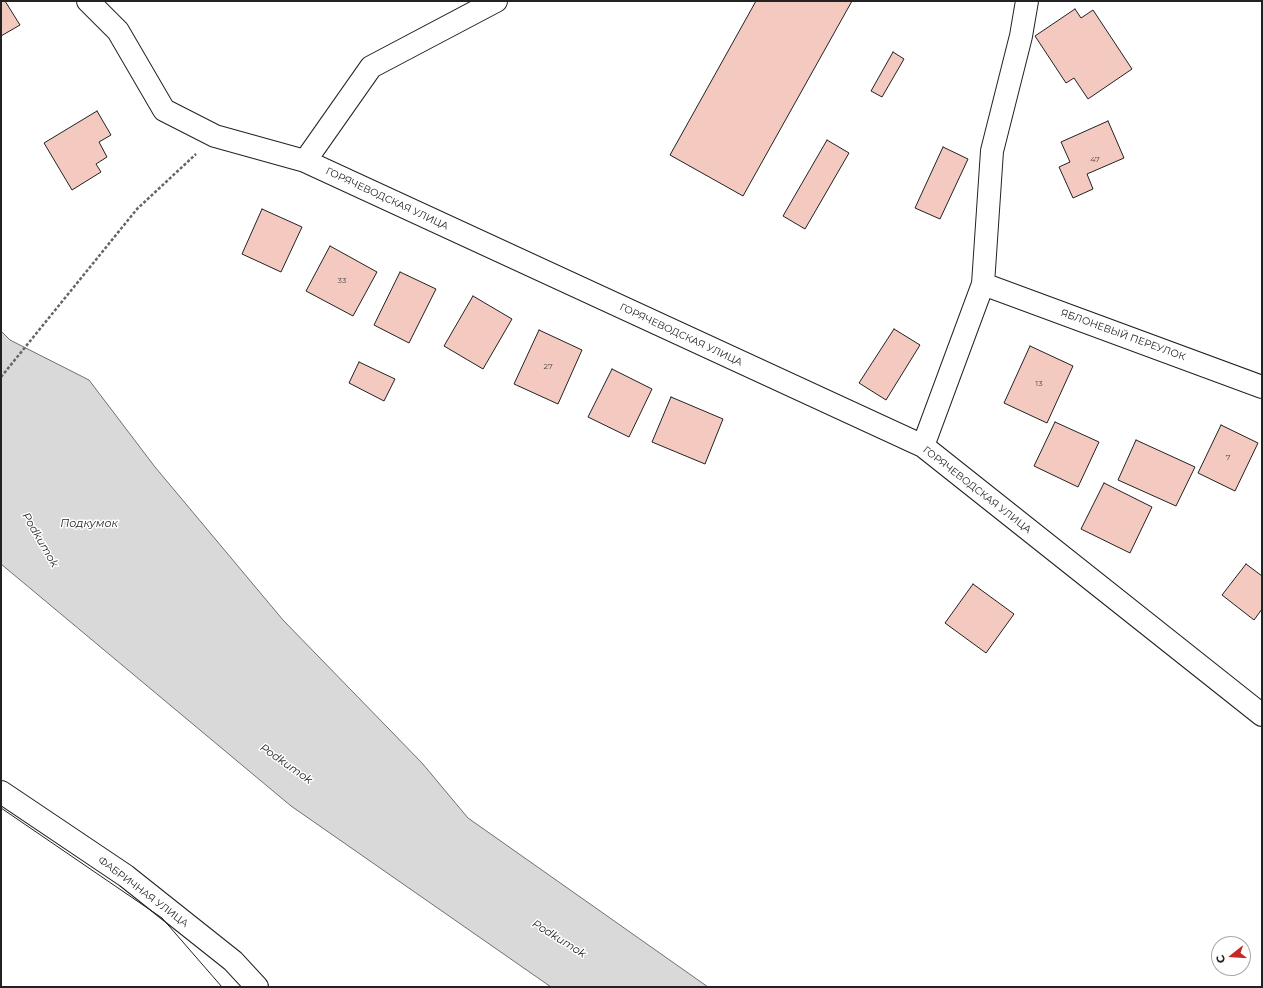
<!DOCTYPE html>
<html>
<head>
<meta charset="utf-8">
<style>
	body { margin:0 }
	#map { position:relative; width:1263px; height:988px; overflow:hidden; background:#fff; font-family:Montserrat,sans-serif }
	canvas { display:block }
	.frame { position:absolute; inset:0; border:2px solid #222; pointer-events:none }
	.north { position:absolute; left:1211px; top:936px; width:40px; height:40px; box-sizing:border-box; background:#fff; border:1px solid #a7a7a7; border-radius:50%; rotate:253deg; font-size:11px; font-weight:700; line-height:16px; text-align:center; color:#222 }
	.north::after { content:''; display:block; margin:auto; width:14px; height:18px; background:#c62828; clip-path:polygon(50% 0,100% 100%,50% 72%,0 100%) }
</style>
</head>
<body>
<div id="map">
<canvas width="1263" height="988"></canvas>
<div class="frame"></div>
<div class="north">С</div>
</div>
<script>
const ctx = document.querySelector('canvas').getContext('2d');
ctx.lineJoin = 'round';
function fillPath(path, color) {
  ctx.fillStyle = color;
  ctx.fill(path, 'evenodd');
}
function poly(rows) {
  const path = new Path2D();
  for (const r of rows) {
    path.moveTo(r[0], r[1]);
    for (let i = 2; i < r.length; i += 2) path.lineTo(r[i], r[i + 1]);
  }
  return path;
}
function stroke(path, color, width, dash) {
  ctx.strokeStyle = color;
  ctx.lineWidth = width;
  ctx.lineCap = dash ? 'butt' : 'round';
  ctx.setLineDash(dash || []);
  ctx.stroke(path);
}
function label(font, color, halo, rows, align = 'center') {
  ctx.font = font + ' Montserrat,sans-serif';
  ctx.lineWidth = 3;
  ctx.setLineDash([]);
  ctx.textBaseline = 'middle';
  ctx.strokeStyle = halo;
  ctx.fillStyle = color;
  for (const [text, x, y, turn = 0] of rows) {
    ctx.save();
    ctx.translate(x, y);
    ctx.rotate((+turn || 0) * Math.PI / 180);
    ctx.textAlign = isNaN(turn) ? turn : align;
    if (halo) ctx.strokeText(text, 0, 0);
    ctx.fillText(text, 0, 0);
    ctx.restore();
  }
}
const water = poly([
	[1,331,10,340,89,380,155,467,283,620,422,763,468,818,708,987,551,987,291,806,1,564,1,331]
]);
fillPath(water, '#d9d9d9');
stroke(water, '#6f6f6f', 1);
const building = poly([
	[1,1,5,1,20,25,1,36,1,1],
	[756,1,852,1,743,196,670,155,756,1],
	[1075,9,1081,18,1093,10,1132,69,1088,99,1074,78,1066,83,1035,36,1075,9],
	[893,52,904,59,882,97,871,91,893,52],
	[97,111,111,135,99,142,107,157,96,164,101,172,72,190,44,143,97,111],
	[1108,121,1124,158,1087,174,1093,189,1073,198,1059,167,1070,162,1061,142,1108,121],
	[827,140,849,153,805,229,783,216,827,140],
	[943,147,968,159,940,219,915,208,943,147],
	[262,209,302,227,281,272,242,254,262,209],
	[330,246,377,272,353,316,306,291,330,246],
	[400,272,436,289,409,343,374,325,400,272],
	[473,296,512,319,483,369,444,346,473,296],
	[894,329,920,345,886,400,859,383,894,329],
	[539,330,582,350,558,404,514,384,539,330],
	[1030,346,1073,366,1047,423,1004,403,1030,346],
	[359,362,395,379,384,401,349,383,359,362],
	[612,369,652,389,629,437,588,417,612,369],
	[671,397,723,419,705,464,652,442,671,397],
	[1055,422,1099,442,1078,487,1034,466,1055,422],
	[1221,425,1258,443,1235,491,1198,473,1221,425],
	[1136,440,1195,467,1176,506,1118,480,1136,440],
	[1104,483,1152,507,1130,553,1081,529,1104,483],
	[1246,564,1262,576,1262,609,1254,620,1222,595,1246,564],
	[973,584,1014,614,986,653,945,623,973,584]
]);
fillPath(building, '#f3c9c0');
stroke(building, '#222', 1);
const minor = poly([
	[88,1,118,31,164,110,215,136,305,161,923,446,1262,715],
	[305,161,371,67,496,1],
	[983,284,1262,387],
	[923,446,983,284,992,151,1021,36,1027,1]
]);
const secondary = poly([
	[1,792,126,876,233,961,257,987]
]);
stroke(minor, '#222', 24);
stroke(secondary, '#222', 24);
stroke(poly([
	[1,377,137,209,196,154]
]), '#646464', 2.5, [3, 2]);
stroke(minor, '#fff', 22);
stroke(secondary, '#fff', 22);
stroke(poly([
	[1,808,162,918,222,987]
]), '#222', 1);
label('8px', '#564c4a', null, [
	["47",1095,160],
	["33",342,281],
	["27",548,367],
	["13",1039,384],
	["7",1228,458]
]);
label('10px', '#222', '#fff', [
	["ГОРЯЧЕВОДСКАЯ УЛИЦА",387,199,25],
	["ГОРЯЧЕВОДСКАЯ УЛИЦА",681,335,25],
	["ЯБЛОНЕВЫЙ ПЕРЕУЛОК",1123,335,20],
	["ГОРЯЧЕВОДСКАЯ УЛИЦА",977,490,38],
	["ФАБРИЧНАЯ УЛИЦА",143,892,37]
]);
label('italic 11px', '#222', '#fff', [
	["Подкумок",89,524],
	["Podkumok",40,540,60],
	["Podkumok",286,764,35],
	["Podkumok",559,939,32]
]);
</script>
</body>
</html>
